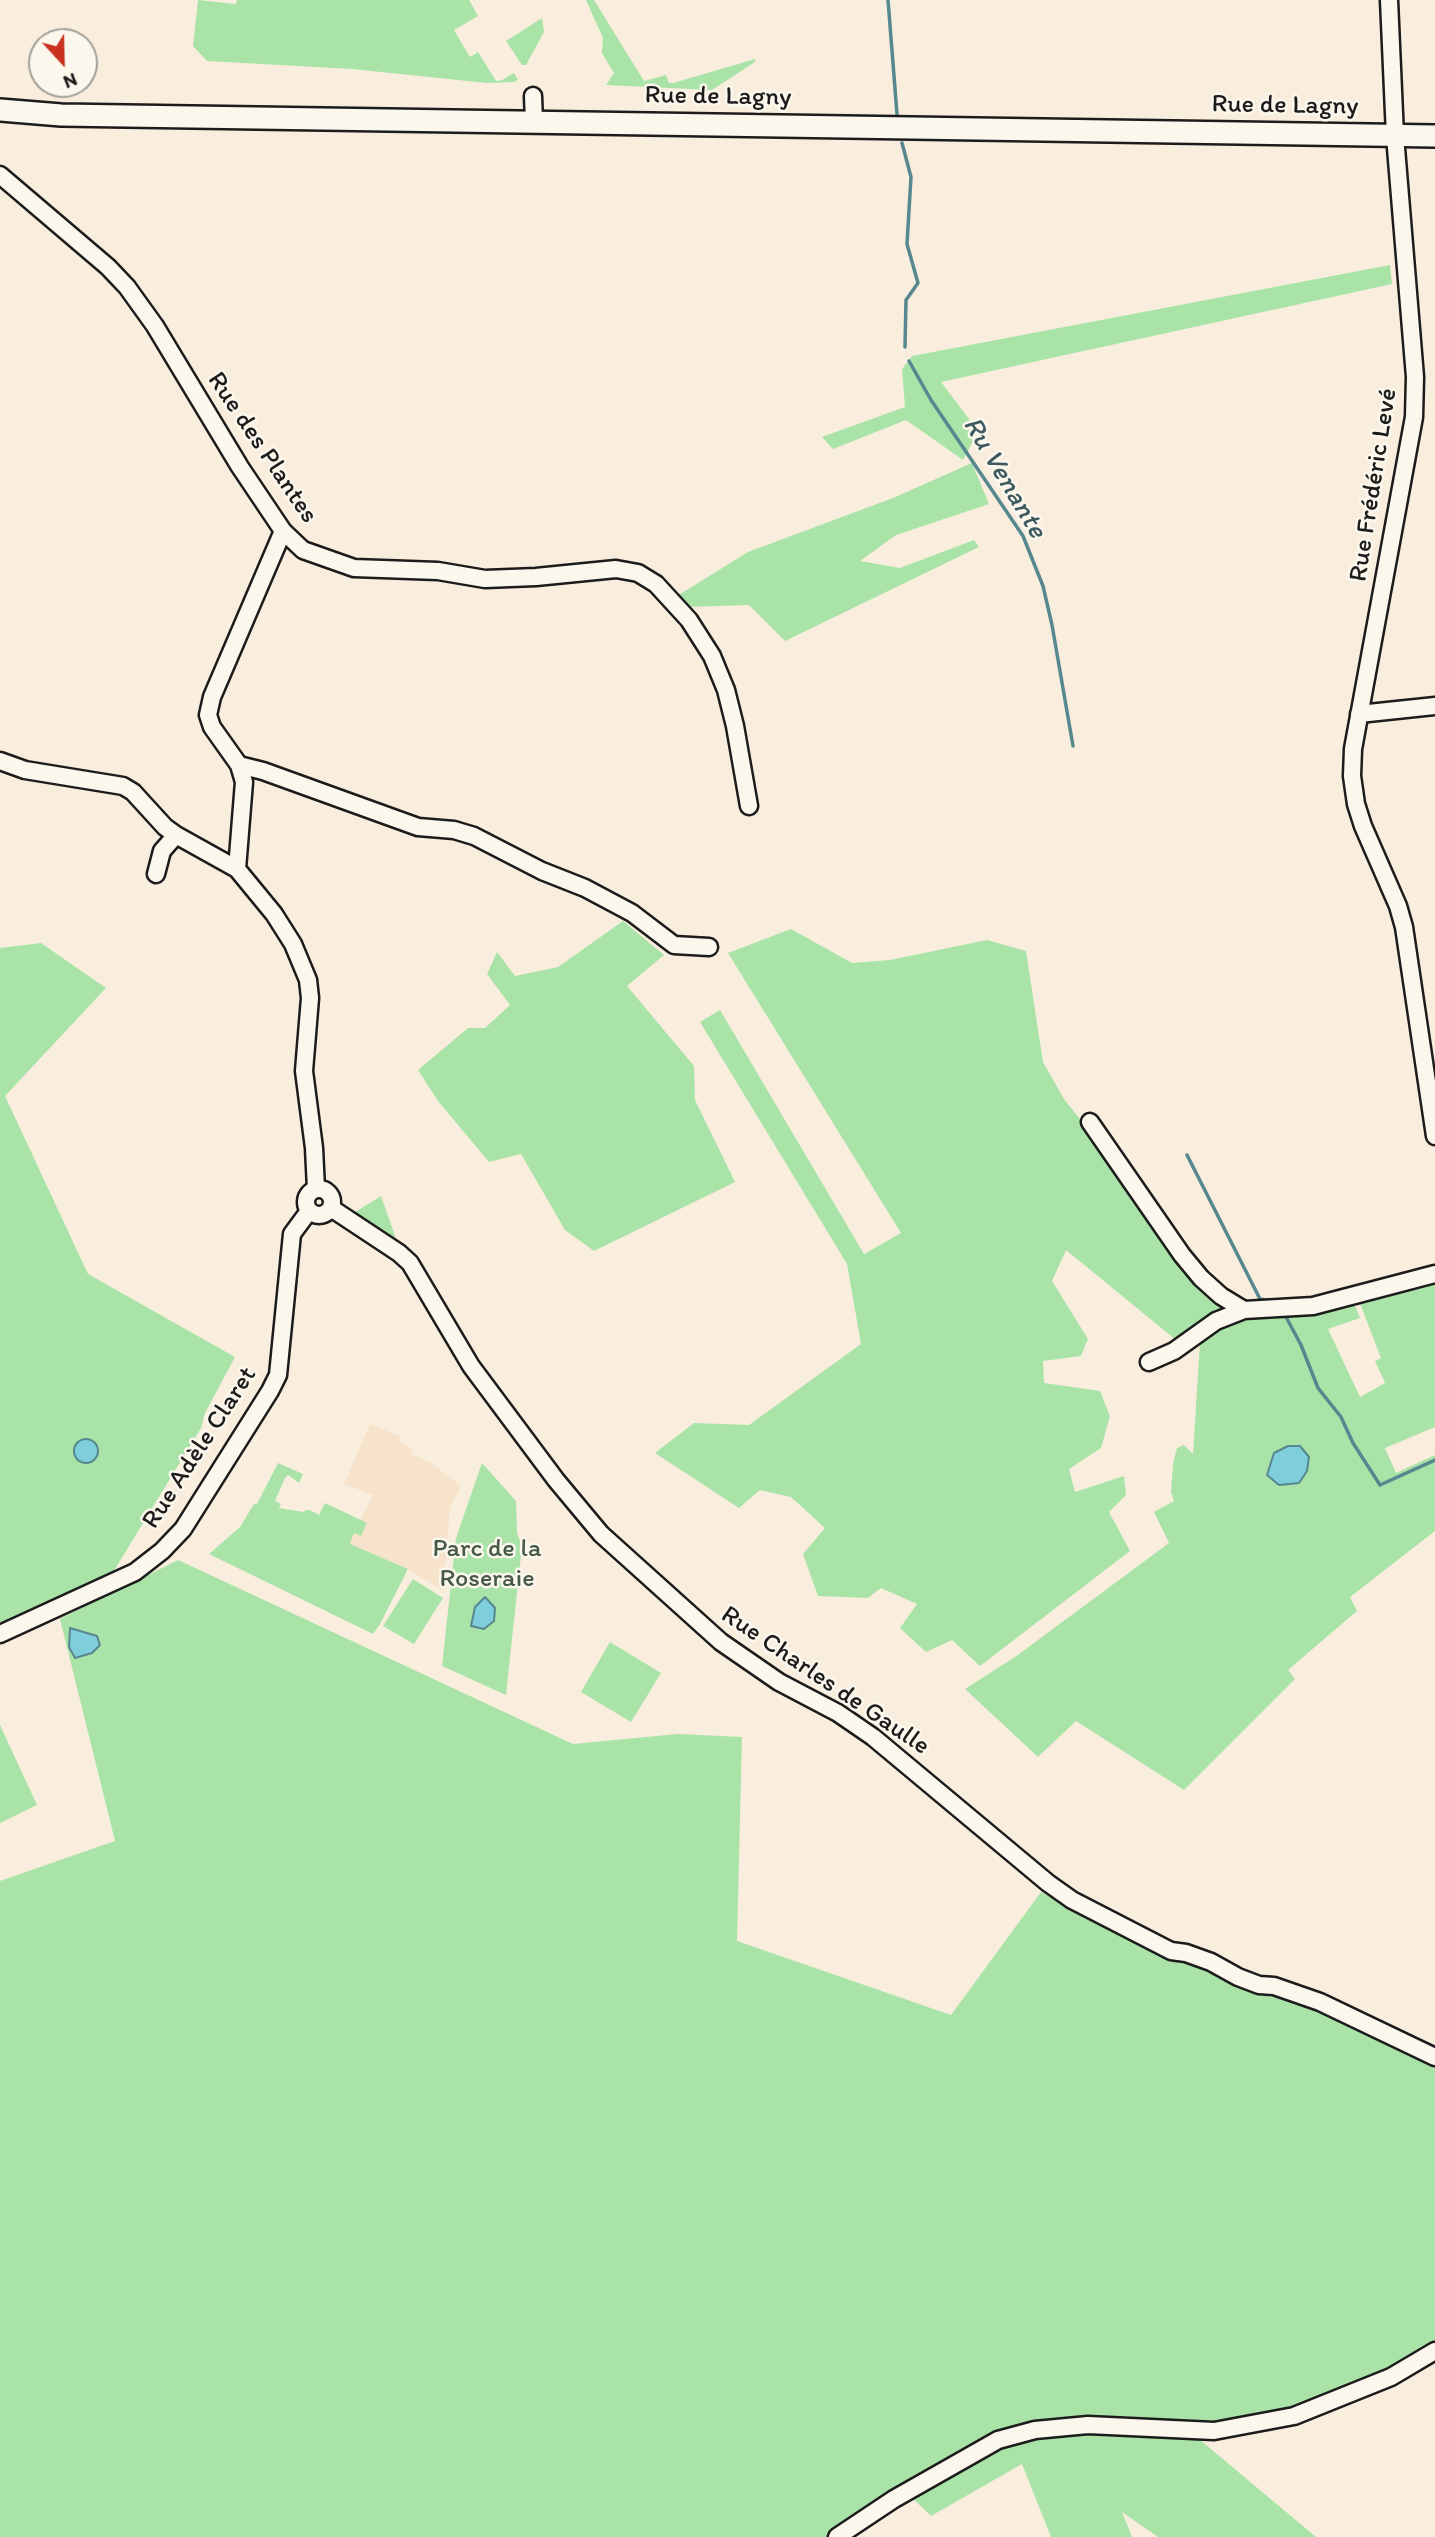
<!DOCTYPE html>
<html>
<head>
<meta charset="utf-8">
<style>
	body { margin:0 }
	#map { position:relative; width:1435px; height:2537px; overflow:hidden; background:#f9eedd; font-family:Itim,sans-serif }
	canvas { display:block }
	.north { position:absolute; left:28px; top:28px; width:70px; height:70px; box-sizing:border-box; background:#fbf7ec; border:2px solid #a29f99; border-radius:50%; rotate:158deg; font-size:19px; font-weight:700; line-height:28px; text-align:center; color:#1c1c1c }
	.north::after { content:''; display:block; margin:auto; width:24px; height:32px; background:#c8321e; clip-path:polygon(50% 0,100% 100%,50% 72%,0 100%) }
</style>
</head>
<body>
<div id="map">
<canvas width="1435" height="2537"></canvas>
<div class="north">N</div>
</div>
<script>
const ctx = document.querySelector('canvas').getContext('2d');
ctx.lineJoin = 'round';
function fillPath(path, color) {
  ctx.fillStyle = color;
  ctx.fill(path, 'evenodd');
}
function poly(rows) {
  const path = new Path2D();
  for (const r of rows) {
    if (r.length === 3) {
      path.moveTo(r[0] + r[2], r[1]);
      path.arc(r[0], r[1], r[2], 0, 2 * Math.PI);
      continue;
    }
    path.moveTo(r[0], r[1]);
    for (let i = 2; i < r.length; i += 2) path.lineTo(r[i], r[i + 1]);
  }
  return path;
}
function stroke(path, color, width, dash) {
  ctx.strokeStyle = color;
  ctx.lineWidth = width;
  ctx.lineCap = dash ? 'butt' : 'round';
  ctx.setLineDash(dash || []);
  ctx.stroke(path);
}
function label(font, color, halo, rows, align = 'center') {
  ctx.font = font + ' Itim,sans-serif';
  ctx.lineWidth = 5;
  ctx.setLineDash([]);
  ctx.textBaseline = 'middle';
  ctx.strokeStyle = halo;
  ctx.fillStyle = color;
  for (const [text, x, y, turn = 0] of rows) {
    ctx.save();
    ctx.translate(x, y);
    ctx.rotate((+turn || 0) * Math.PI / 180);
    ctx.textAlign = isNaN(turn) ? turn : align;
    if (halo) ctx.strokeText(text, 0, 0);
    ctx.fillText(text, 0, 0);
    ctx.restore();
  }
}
fillPath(poly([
	[370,1424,402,1437,399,1442,413,1449,411,1454,430,1462,461,1486,450,1508,443,1591,408,1569,349,1544,354,1533,361,1535,366,1524,360,1520,373,1495,344,1484]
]), '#f7e3cb');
fillPath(poly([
	[198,0,236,4,237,0,469,0,478,16,454,30,470,57,478,52,496,81,502,80,514,73,518,80,514,82,487,83,352,69,207,61,193,46],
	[586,0,594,0,644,81,666,75,669,83,673,83,755,59,755,62,712,90,606,85,614,73,602,53,603,38],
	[542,18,544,32,526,65,522,65,506,41],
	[1390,265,1392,284,941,382,969,419,973,441,963,460,906,420,833,449,822,437,905,407,902,369,912,356],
	[972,463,989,504,896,535,860,561,900,568,974,540,979,547,785,641,749,605,687,607,677,596,748,552,893,498],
	[623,921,664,955,627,986,694,1066,695,1100,735,1182,594,1251,565,1230,521,1154,489,1162,438,1101,418,1070,468,1028,485,1028,510,1005,487,974,497,952,515,976,558,967],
	[791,929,852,963,890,960,987,940,1026,951,1043,1062,1064,1099,1231,1309,1206,1318,1176,1340,1066,1250,1052,1281,1088,1339,1081,1356,1043,1361,1044,1383,1100,1391,1110,1416,1101,1448,1069,1469,1075,1492,1124,1476,1126,1495,1109,1512,1130,1551,980,1666,952,1640,926,1652,900,1628,917,1604,881,1588,868,1598,818,1596,803,1554,825,1528,791,1497,760,1490,739,1508,655,1453,694,1423,749,1425,861,1344,847,1264,700,1022,720,1010,864,1254,901,1233,728,953],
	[41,943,106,988,5,1096,88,1274,235,1357,205,1413,201,1428,112,1574,0,1627,0,948],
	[381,1196,399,1247,352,1214],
	[1435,1280,1435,1427,1385,1448,1396,1473,1435,1455,1435,1531,1350,1597,1357,1611,1288,1670,1295,1679,1184,1790,1076,1721,1038,1757,965,1689,1015,1657,1169,1543,1154,1512,1174,1501,1171,1492,1173,1464,1177,1448,1184,1445,1193,1454,1200,1342,1214,1329,1244,1318,1351,1296,1360,1318,1328,1329,1360,1397,1385,1383,1375,1361,1381,1358,1358,1298],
	[278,1463,303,1474,299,1483,288,1475,285,1478,275,1501,281,1504,279,1508,304,1512,306,1510,310,1510,319,1515,325,1503,367,1523,361,1536,354,1533,350,1544,408,1569,380,1624,373,1634,209,1554,240,1527,254,1504,257,1504],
	[482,1463,516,1501,517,1533,522,1546,506,1695,442,1666,456,1538],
	[178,1560,573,1744,678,1734,742,1737,737,1941,951,2015,1041,1892,1144,1945,1335,2011,1435,2062,1435,2358,1382,2388,1335,2409,1263,2429,1199,2439,1316,2537,1158,2537,1122,2512,1132,2537,1051,2537,1022,2464,931,2516,906,2492,837,2537,0,2537,0,1881,115,1841,60,1619],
	[413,1579,443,1598,414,1644,383,1626],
	[610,1642,661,1673,631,1722,581,1692],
	[0,1725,37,1805,0,1823]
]), '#a9e3a8');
const water = poly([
	[86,1451,12],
	[1288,1446,1300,1446,1309,1457,1307,1471,1299,1483,1279,1485,1267,1475,1274,1453,1288,1446],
	[485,1597,495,1608,494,1621,484,1629,471,1626,475,1607,485,1597],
	[70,1628,97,1636,100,1645,92,1653,75,1658,69,1647,70,1628]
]);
fillPath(water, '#7ecedb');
stroke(water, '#57878f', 2);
stroke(poly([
	[888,0,897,114],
	[902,143,911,177,907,244,918,283,906,300,905,347],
	[909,361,931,400,1023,536,1043,586,1052,625,1073,746],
	[1187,1155,1260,1299,1271,1301],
	[1286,1317,1301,1345,1318,1388,1341,1417,1353,1443,1380,1485,1435,1460]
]), '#57878f', 3.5);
const minor = poly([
	[1389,0,1395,136,1415,377,1414,417,1353,749,1352,776,1356,804,1363,826,1398,906,1404,927,1435,1136],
	[533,96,534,122],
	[0,175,108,267,127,287,155,326,240,467,283,531,303,550,354,568,438,571,485,579,536,577,616,569,638,573,656,584,689,620,712,656,726,690,735,726,749,806],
	[1359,714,1435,706],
	[0,761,25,770,123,786,133,792,165,827,176,835,237,869,274,914,293,944,308,980,310,998,304,1071,314,1148,316,1189],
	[239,765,263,771,418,827,454,830,474,836,542,871,585,888,632,913,674,945,709,947],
	[237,869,244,782,239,765,212,727,208,715,212,697,283,531],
	[156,874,162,851,176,835],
	[1090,1122,1182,1255,1201,1278,1221,1296,1244,1310],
	[319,1202,13],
	[331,1208,399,1253,410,1263,471,1366,556,1480,601,1534,721,1642,779,1682,838,1713,873,1737,1048,1883,1072,1900,1171,1951,1186,1953,1211,1962,1238,1977,1259,1985,1274,1986,1320,2002,1435,2057],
	[1149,1362,1174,1351,1216,1321,1244,1310,1313,1306,1435,1274],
	[0,1634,135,1572,162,1551,183,1529,270,1391,278,1375,292,1234,309,1211],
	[837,2537,894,2499,998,2440,1035,2430,1088,2425,1214,2431,1294,2416,1391,2377,1435,2351]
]);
const major = poly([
	[0,110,61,115,1435,136]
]);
stroke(minor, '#1c1c1c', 21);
stroke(major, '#1c1c1c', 26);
stroke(minor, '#fbf7ec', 16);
stroke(major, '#fbf7ec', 21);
label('26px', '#1c1c1c', '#fbf7ec', [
	["Rue de Lagny",718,97,1],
	["Rue de Lagny",1285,106,1],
	["Rue des Plantes",262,448,56],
	["Rue Frédéric Levé",1374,485,-81],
	["Rue Adèle Claret",200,1448,-57],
	["Rue Charles de Gaulle",825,1681,34]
]);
label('26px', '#465846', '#fbf7ec', [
	["Parc de la",487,1549],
	["Roseraie",487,1579]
]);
label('italic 28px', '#3e5a5f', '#fbf7ec', [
	["Ru Venante",1004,478,59]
]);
</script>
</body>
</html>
